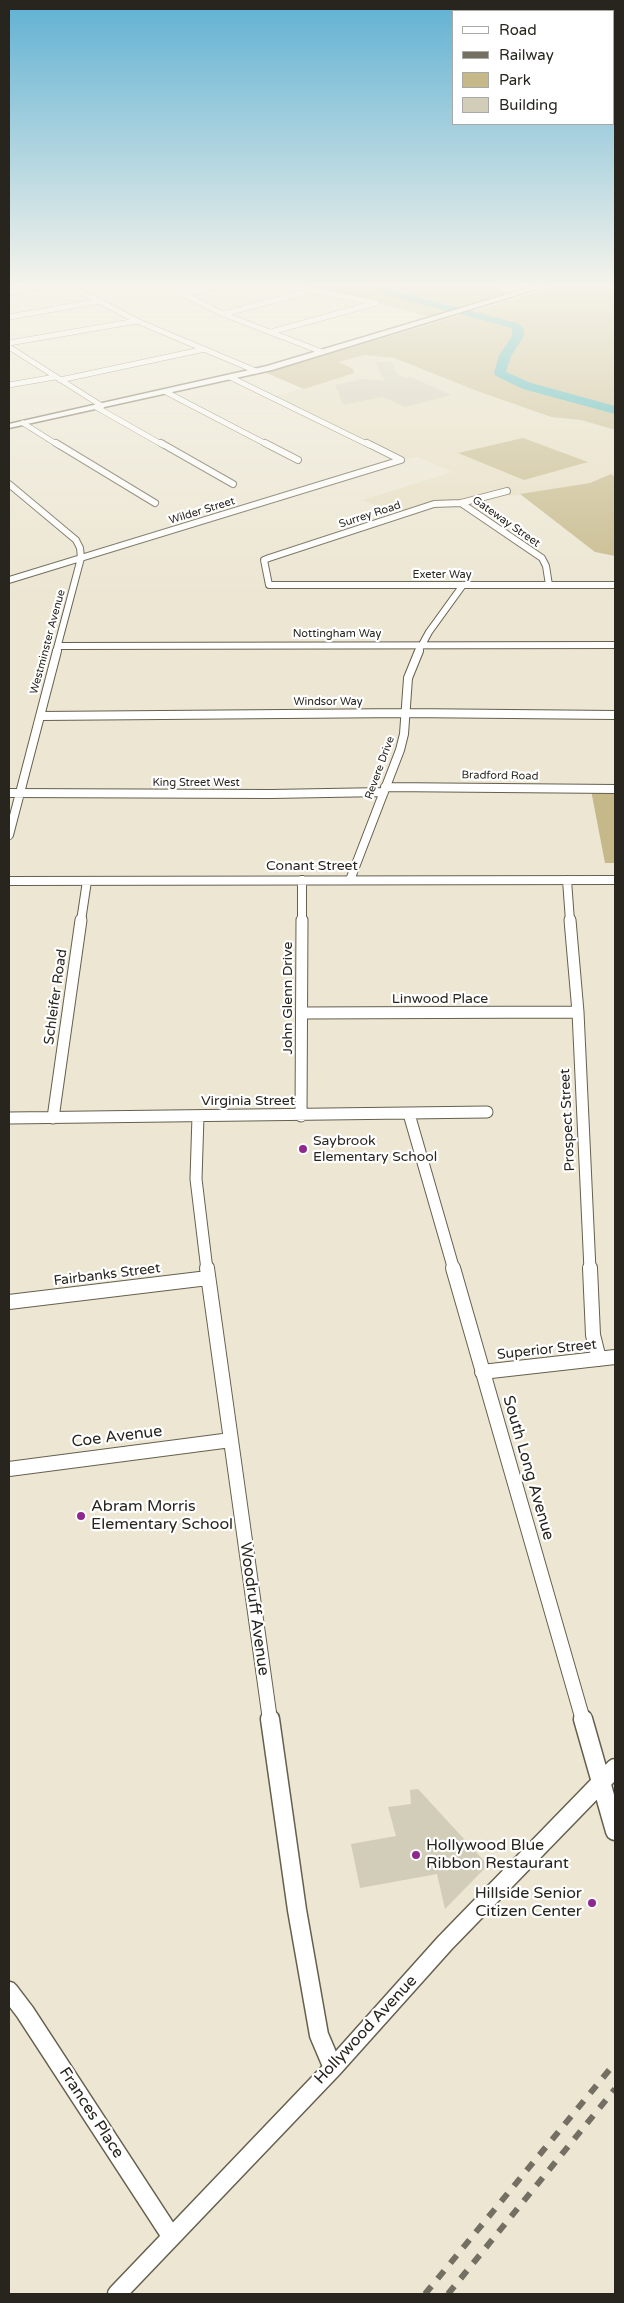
<!DOCTYPE html>
<html>
<head>
<meta charset="utf-8">
<style>
	body { margin:0 }
	#map { position:relative; width:624px; height:2303px; overflow:hidden; background:#ece6d2; font-family:"Varela Round",sans-serif }
	canvas { display:block }
	.frame { position:absolute; inset:0; border:10px solid #27251d; pointer-events:none }
	.legend { position:absolute; left:452px; top:10px; width:162px; height:115px; box-sizing:border-box; background:#fff; border:1px solid #a9a8a5; margin:0; padding:6px 9px; list-style:none; font-size:15px; color:#27251d }
	.legend li { display:flex; align-items:center; gap:10px; height:25px }
	.legend b { width:25px; border:1px solid #a9a8a5 }
</style>
</head>
<body>
<div id="map">
<canvas width="624" height="2303"></canvas>
<div class="frame"></div>
<ul class="legend">
<li><b style="height:6px;background:#fff"></b>Road</li>
<li><b style="height:6px;background:#736f63"></b>Railway</li>
<li><b style="height:14px;background:#c5b889"></b>Park</li>
<li><b style="height:14px;background:#d2cdb8"></b>Building</li>
</ul>
</div>
<script>
const ctx = document.querySelector('canvas').getContext('2d');
ctx.lineJoin = 'round';
function fillPath(path, color) {
  ctx.fillStyle = color;
  ctx.fill(path, 'evenodd');
}
function poly(rows) {
  const path = new Path2D();
  for (const r of rows) {
    path.moveTo(r[0], r[1]);
    for (let i = 2; i < r.length; i += 2) path.lineTo(r[i], r[i + 1]);
  }
  return path;
}
function stroke(path, color, width, dash) {
  ctx.strokeStyle = color;
  ctx.lineWidth = width;
  ctx.lineCap = dash ? 'butt' : 'round';
  ctx.setLineDash(dash || []);
  ctx.stroke(path);
}
function label(font, color, halo, rows, align = 'center') {
  ctx.font = font + ' "Varela Round",sans-serif';
  ctx.lineWidth = 4.5;
  ctx.setLineDash([]);
  ctx.textBaseline = 'middle';
  ctx.strokeStyle = halo;
  ctx.fillStyle = color;
  for (const [text, x, y, turn = 0] of rows) {
    ctx.save();
    ctx.translate(x, y);
    ctx.rotate((+turn || 0) * Math.PI / 180);
    ctx.textAlign = isNaN(turn) ? turn : align;
    if (halo) ctx.strokeText(text, 0, 0);
    ctx.fillText(text, 0, 0);
    ctx.restore();
  }
}
fillPath(poly([
	[359,345,477,391,550,417,581,420,615,430,615,477,611,474,590,483,510,496,503,492,399,517,363,500,452,472,418,457,404,460,274,396,303,388,266,373]
]), '#e6dec2');
fillPath(poly([
	[283,283,362,283,376,286,406,300,450,311,429,317,380,303],
	[374,283,503,283,498,287,506,293,458,308],
	[568,283,615,283,615,430,581,420,551,417,477,391,394,358,365,355,338,362,353,369,354,373,304,389,266,373],
	[523,438,588,462,524,480,458,453],
	[611,474,615,477,615,556,595,552,520,494,590,483],
	[591,790,615,791,615,863,605,863]
]), '#c5b889');
fillPath(poly([
	[362,283,386,286,395,291,459,308,450,311,406,300,371,289,375,286]
]), '#34adb4');
fillPath(poly([
	[364,283,381,283,395,291,520,324,524,330,524,336,511,356,506,372,531,383,615,406,615,414,523,389,496,376,494,373,499,356,512,336,512,328,387,295,379,289,364,283]
]), '#34adb4');
fillPath(poly([
	[375,362,391,362,398,375,405,378,411,377,451,395,405,407,382,397,343,405,335,385,365,379,385,381],
	[418,1789,488,1865,445,1909,437,1874,360,1888,351,1844,396,1836,388,1807,411,1804,410,1790]
]), '#d2cdb8');
const minorFar5 = poly([
	[161,283,223,314,322,352],
	[273,283,372,302],
	[9,292,65,283,137,321,256,371],
	[184,295,229,283],
	[223,314,306,292],
	[9,317,100,301],
	[271,332,376,303],
	[9,343,137,321],
	[9,347,102,406],
	[230,377,369,445],
	[60,380,205,349],
	[9,385,55,377],
	[166,392,268,445],
	[96,407,163,445],
	[23,423,58,445]
]);
const minorFar4 = poly([
	[56,443,155,503],
	[161,443,233,484],
	[265,443,298,460],
	[9,484,76,540,80,548,81,558,56,652],
	[507,491,461,503,434,504,269,558,264,560,269,585,615,585],
	[461,503,542,558,546,566,549,585],
	[9,580,401,460,367,443],
	[59,646,615,645],
	[418,652,429,632,463,585]
]);
const minorFar3 = poly([
	[40,716,406,713,615,715],
	[385,787,615,789],
	[9,793,271,794,384,792],
	[9,835,57,651],
	[350,880,400,750,404,734,408,678,419,651],
	[567,880,570,921],
	[9,881,615,880],
	[81,921,87,881],
	[302,921,302,880]
]);
const minorFar2 = poly([
	[570,920,578,1012,590,1270],
	[302,1013,578,1012],
	[409,1114,454,1270],
	[198,1116,196,1179,207,1270],
	[301,1116,302,920],
	[9,1118,487,1112],
	[53,1118,81,920]
]);
const minorFar1 = poly([
	[207,1268,270,1720],
	[453,1268,583,1720],
	[590,1268,593,1335,599,1359],
	[9,1302,208,1278],
	[482,1372,615,1357],
	[9,1469,231,1440]
]);
const minor = poly([
	[270,1719,297,1910,319,2035,333,2068],
	[583,1719,615,1831],
	[9,1991,25,2012,171,2236],
	[117,2294,333,2068,445,1943,615,1768]
]);
const secondary = poly([
	[545,283,556,283,272,370,9,428,9,424,267,366,545,283]
]);
stroke(minorFar5, '#65604e', 6);
stroke(minorFar4, '#65604e', 8);
stroke(minorFar3, '#65604e', 10);
stroke(minorFar2, '#65604e', 13);
stroke(minorFar1, '#65604e', 16);
stroke(minor, '#65604e', 21);
stroke(secondary, '#65604e', 3);
stroke(minorFar5, '#fff', 5);
stroke(minorFar4, '#fff', 6);
stroke(minorFar3, '#fff', 8);
stroke(minorFar2, '#fff', 11);
stroke(minorFar1, '#fff', 14);
stroke(minor, '#fff', 18);
fillPath(secondary, '#fff');
stroke(poly([
	[425,2294,615,2063],
	[448,2294,615,2089]
]), '#736f63', 6, [10, 10]);
const sky = ctx.createLinearGradient(0, 0, 0, 606);
sky.addColorStop(0, '#60b1d3');
sky.addColorStop(0.47, '#f6f4eb');
sky.addColorStop(1, '#f6f4eb00');
ctx.fillStyle = sky;
ctx.fillRect(0, 0, 624, 606);
for (const [x, y, r, color] of [
	[303,1149,5,"#8e288f"],
	[81,1516,5,"#8e288f"],
	[416,1855,5,"#8e288f"],
	[592,1903,5,"#8e288f"]
]) {
  const dot = new Path2D();
  dot.arc(x, y, r, 0, 2 * Math.PI);
  ctx.fillStyle = color;
  ctx.fill(dot);
  stroke(dot, '#fff', 2);
}
label('11px', '#27251d', '#fff', [
	["Wilder Street",202,511,-17],
	["Surrey Road",370,515,-18],
	["Gateway Street",506,522,35],
	["Exeter Way",442,575],
	["Nottingham Way",337,634],
	["Westminster Avenue",48,642,-75],
	["Windsor Way",328,702],
	["Revere Drive",380,768,-70],
	["Bradford Road",500,776,1],
	["King Street West",196,783]
]);
label('14px', '#27251d', '#fff', [
	["Conant Street",312,866],
	["Schleifer Road",56,997,-82],
	["John Glenn Drive",288,998,-90],
	["Linwood Place",440,999],
	["Virginia Street",248,1101],
	["Prospect Street",568,1120,-93],
	["Fairbanks Street",107,1275,-7],
	["Superior Street",547,1350,-6]
]);
label('14px', '#27251d', '#fff', [
	["Saybrook",313,1141],
	["Elementary School",313,1157]
], 'left');
label('16px', '#27251d', '#fff', [
	["Coe Avenue",117,1437,-7],
	["South Long Avenue",528,1468,74],
	["Woodruff Avenue",254,1609,82],
	["Hollywood Avenue",366,2030,-47],
	["Frances Place",91,2113,57]
]);
label('16px', '#27251d', '#fff', [
	["Abram Morris",91,1507],
	["Elementary School",91,1525],
	["Hollywood Blue",426,1846],
	["Ribbon Restaurant",426,1864],
	["Hillside Senior",582,1894,"right"],
	["Citizen Center",582,1912,"right"]
], 'left');
</script>
</body>
</html>
